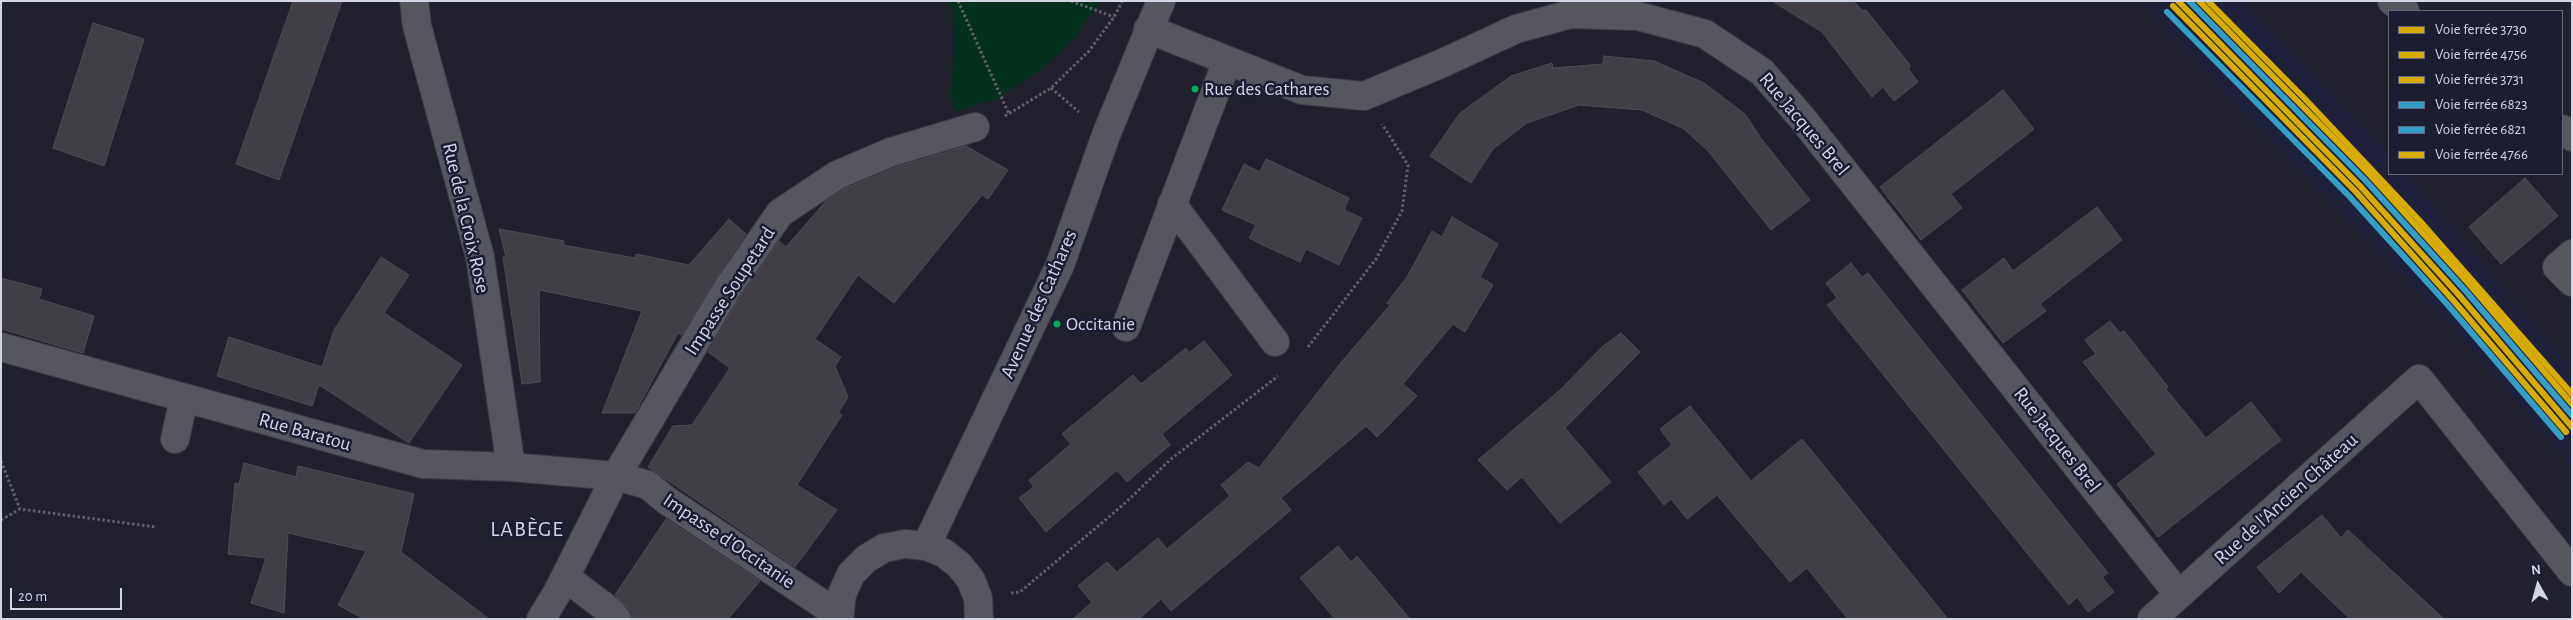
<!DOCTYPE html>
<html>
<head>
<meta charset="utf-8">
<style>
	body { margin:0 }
	#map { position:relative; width:2573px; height:620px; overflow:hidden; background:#20212d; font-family:"Alegreya Sans",sans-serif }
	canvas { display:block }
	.frame { position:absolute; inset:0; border:2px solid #d2d5e3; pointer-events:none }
	.legend { position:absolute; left:2388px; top:10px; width:175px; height:165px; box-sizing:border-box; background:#1b1d32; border:1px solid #646779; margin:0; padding:6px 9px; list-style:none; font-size:15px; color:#d2d5e3 }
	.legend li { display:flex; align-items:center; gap:10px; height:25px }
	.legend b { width:25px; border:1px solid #646779 }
	.north { position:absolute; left:2513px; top:560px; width:50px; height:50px; -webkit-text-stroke:4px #1b1d32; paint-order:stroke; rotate:353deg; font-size:14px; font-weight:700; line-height:20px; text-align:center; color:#d2d5e3 }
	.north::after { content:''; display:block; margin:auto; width:18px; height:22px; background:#d2d5e3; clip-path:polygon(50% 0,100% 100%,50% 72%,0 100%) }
	.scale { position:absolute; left:10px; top:588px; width:112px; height:22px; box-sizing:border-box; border:2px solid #d2d5e3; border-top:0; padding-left:6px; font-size:15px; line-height:18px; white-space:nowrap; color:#d2d5e3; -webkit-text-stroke:4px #1b1d32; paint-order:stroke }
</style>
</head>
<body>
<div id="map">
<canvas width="2573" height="620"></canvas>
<div class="frame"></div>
<ul class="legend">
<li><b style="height:6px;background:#d8ab00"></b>Voie ferrée 3730</li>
<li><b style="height:6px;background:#d8ab00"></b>Voie ferrée 4756</li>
<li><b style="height:6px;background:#d8ab00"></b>Voie ferrée 3731</li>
<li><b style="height:6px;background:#339ec7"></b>Voie ferrée 6823</li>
<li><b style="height:6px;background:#339ec7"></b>Voie ferrée 6821</li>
<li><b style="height:6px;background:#d8ab00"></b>Voie ferrée 4766</li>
</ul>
<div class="north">N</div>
<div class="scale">20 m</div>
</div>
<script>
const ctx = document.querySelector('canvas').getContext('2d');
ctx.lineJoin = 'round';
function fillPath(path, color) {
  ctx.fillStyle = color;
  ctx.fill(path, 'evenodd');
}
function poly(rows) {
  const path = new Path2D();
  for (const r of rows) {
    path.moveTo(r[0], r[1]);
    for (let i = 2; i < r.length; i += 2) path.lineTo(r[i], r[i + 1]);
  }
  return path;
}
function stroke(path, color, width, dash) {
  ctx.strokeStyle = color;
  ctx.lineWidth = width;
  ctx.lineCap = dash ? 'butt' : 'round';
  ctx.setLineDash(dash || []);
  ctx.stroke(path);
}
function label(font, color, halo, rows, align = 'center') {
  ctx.font = font + ' "Alegreya Sans",sans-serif';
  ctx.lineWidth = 5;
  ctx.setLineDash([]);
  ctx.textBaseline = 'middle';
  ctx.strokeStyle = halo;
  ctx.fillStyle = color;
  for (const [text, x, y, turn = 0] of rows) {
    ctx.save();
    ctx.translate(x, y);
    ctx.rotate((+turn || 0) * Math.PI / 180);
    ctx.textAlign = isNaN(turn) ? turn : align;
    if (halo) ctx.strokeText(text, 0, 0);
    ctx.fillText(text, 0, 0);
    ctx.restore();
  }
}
fillPath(poly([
	[2137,1,2241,1,2388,153,2389,174,2406,174,2572,369,2572,467,2476,353]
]), '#1f213a');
fillPath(poly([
	[946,1,1101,1,1087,19,1075,38,1043,68,997,99,956,111,949,95,956,49,953,10]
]), '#04311d');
const building = poly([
	[293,1,342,1,279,180,236,164,293,1],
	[1772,1,1853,1,1863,11,1866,10,1911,66,1908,68,1918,82,1894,101,1883,87,1872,97,1822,32,1772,1],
	[93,23,144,39,104,166,53,148,93,23],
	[1604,56,1654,61,1704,83,1745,114,1760,137,1810,200,1771,230,1709,152,1684,129,1642,110,1579,105,1527,123,1493,149,1471,183,1430,156,1460,113,1511,76,1552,63,1553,68,1603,64,1604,56],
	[2003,90,2034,129,1951,194,1962,208,1921,240,1880,187,2003,90],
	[966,146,1008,170,988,199,982,195,894,303,858,275,815,339,841,357,835,366,848,397,838,413,842,415,797,485,837,510,795,567,648,467,673,426,692,425,730,368,708,352,740,297,779,241,786,247,826,201,844,189,896,167,966,146],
	[1266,159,1349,198,1344,210,1362,218,1339,265,1306,249,1300,262,1265,246,1249,238,1256,225,1222,210,1244,164,1260,172,1266,159],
	[2525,178,2558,216,2501,264,2469,227,2525,178],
	[2097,207,2122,240,2040,304,2046,311,2003,343,1962,290,2004,258,2013,271,2097,207],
	[1452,217,1498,244,1480,277,1493,285,1465,332,1453,324,1403,384,1417,396,1377,437,1366,426,1281,498,1291,510,1171,611,1161,599,1139,619,1073,619,1092,602,1078,586,1107,562,1117,572,1158,538,1167,549,1230,496,1221,485,1248,462,1259,468,1339,365,1390,305,1387,303,1407,277,1432,231,1442,237,1452,217],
	[729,219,746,234,714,281,682,335,678,333,635,413,602,413,642,311,539,290,540,382,522,384,503,257,506,257,499,229,564,241,563,245,635,258,636,254,689,265,729,219],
	[381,257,409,275,384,313,462,365,409,443,319,385,312,406,217,376,229,337,322,367,334,330,381,257],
	[1851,263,1862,277,1868,273,2108,573,2102,577,2114,592,2088,612,2077,597,2069,605,1827,305,1837,298,1826,283,1851,263],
	[1,278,42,289,39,299,94,316,83,353,1,329,1,278],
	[2110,321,2120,333,2124,331,2168,387,2166,389,2206,438,2251,402,2281,440,2158,537,2117,484,2156,454,2083,362,2096,354,2085,340,2110,321],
	[1621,333,1640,352,1565,428,1611,482,1560,523,1522,477,1507,490,1478,460,1560,390,1602,347,1621,333],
	[1204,341,1232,375,1162,434,1170,445,1127,482,1117,470,1046,532,1019,498,1034,487,1029,480,1071,444,1062,434,1133,375,1141,384,1186,348,1189,353,1204,341],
	[1690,406,1751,481,1802,439,1948,619,1848,619,1807,568,1790,582,1717,495,1687,519,1671,499,1664,505,1638,472,1672,445,1660,429,1690,406],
	[244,463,296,477,298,466,414,494,401,552,489,619,364,619,338,605,366,551,288,533,284,613,251,603,266,558,228,554,235,483,239,484,244,463],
	[2322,515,2341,538,2348,530,2444,619,2350,619,2301,572,2279,593,2257,567,2322,515],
	[666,519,760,581,728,619,632,619,629,609,615,595,666,519],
	[1338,546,1351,562,1357,556,1410,619,1335,619,1300,578,1338,546]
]);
fillPath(building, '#413e46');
stroke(building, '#504b53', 1);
const minor = poly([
	[414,1,417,26,480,257,511,467],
	[2392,1,2405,11],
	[1148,29,1302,90,1364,96,1445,62,1516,29,1571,14,1638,16,1705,34,1762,72,1802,118,2179,595],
	[2562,129,2572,137],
	[1172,204,1275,342],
	[2572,254,2557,267,2572,282],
	[1126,327,1227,61],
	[1,347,423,464,511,467,616,476,648,485,666,500,839,615],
	[175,439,184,398],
	[926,546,1060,265,1106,135,1161,1],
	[565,577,610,611,617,619],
	[541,619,557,593,616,476,727,289,780,213,837,175,891,152,975,127],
	[839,619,842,594,851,574,866,559,884,548,905,544,926,546,944,553,959,565,971,580,978,598,979,619],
	[2152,619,2419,379,2572,572]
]);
stroke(minor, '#3b3c46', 30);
stroke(poly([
	[958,1,1009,114],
	[1071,1,1114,17],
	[1051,88,1079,112],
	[1005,116,1051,88,1089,51,1114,17,1122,2],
	[1308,347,1376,259,1402,211,1408,165,1382,124],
	[1,461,20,509],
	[1,520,20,509,156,527],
	[1011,593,1020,592,1123,505,1171,459,1278,376]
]), '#5f6068', 3, [2.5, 2.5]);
stroke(minor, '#55565e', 28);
stroke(poly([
	[2178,1,2360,186,2458,294,2572,427]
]), '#d8ab00', 6);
stroke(poly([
	[2173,6,2355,191,2452,299,2566,432]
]), '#d8ab00', 6);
stroke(poly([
	[2208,1,2305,99,2419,220,2572,394]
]), '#d8ab00', 6);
stroke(poly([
	[2189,1,2366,181,2464,289,2572,415]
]), '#339ec7', 6);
stroke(poly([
	[2167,12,2349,196,2447,304,2561,437]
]), '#339ec7', 6);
stroke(poly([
	[2199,1,2371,176,2469,284,2572,404]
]), '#d8ab00', 6);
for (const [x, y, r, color] of [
	[1195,89,4.5,"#06aa56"],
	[1057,324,4.5,"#06aa56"]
]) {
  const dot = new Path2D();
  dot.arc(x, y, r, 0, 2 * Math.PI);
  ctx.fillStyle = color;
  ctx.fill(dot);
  stroke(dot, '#1b1d32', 2);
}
label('19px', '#d2d5e3', '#1b1d32', [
	["Rue des Cathares",1204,89],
	["Occitanie",1066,324]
], 'left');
label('20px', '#d2d5e3', '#1b1d32', [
	["Rue Jacques Brel",1804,124,50],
	["Rue de la Croix Rose",466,218,77],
	["Impasse Soupetard",730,291,-57],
	["Avenue des Cathares",1039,304,-66],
	["Rue Baratou",305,432,16],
	["Rue Jacques Brel",2057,440,52],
	["Rue de l'Ancien Château",2286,499,-42],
	["Impasse d'Occitanie",729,541,34]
]);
ctx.letterSpacing = '1px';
label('22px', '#d2d5e3', '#1b1d32', [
	["LABÈGE",527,529]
]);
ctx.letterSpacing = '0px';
</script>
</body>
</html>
